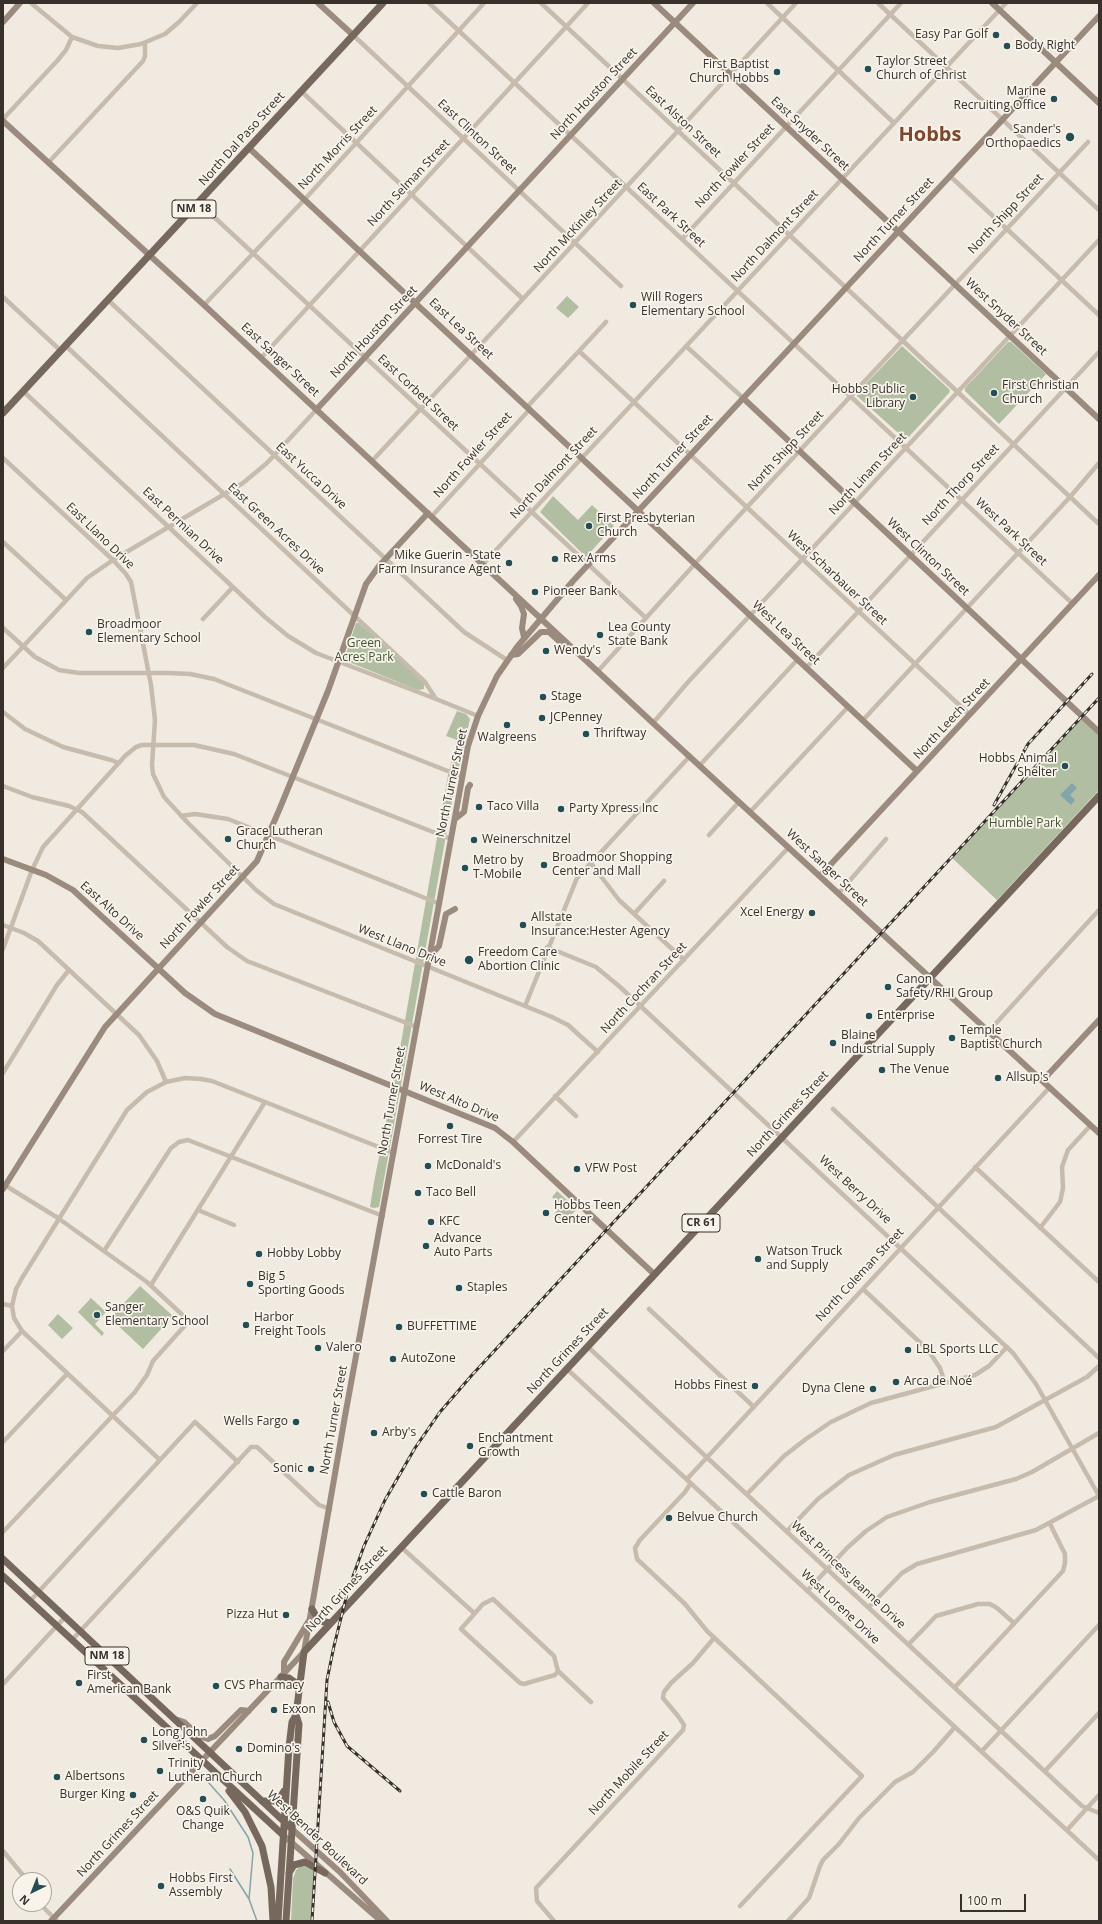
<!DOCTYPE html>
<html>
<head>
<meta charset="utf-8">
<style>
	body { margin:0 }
	#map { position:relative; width:1102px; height:1924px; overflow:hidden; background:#f0eae0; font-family:"Open Sans",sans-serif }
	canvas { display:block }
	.frame { position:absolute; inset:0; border:4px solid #37302b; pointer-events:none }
	.north { position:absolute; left:12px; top:1872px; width:40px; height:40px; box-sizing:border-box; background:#f8f4ec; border:1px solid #aba69f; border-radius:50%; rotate:223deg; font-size:11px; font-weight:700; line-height:16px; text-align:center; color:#37302b }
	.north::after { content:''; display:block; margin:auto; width:14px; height:18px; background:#254d54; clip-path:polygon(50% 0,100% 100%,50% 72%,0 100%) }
	.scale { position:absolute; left:960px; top:1894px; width:66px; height:18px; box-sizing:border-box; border:2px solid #37302b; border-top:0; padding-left:5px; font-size:12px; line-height:14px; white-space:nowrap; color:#37302b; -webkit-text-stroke:3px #f8f4ec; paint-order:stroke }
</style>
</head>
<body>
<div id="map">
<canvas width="1102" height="1924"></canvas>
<div class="frame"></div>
<div class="north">N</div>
<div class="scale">100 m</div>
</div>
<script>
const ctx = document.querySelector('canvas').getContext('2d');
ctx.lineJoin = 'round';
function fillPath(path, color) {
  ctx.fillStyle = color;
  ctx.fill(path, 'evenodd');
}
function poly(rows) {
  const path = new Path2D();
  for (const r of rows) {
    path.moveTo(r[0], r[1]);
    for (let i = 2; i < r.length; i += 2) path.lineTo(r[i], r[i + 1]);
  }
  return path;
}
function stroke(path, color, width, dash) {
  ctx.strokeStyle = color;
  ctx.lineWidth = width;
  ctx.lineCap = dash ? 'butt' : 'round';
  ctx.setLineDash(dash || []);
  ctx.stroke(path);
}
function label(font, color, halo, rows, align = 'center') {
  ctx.font = font + ' "Open Sans",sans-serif';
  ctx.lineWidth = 3.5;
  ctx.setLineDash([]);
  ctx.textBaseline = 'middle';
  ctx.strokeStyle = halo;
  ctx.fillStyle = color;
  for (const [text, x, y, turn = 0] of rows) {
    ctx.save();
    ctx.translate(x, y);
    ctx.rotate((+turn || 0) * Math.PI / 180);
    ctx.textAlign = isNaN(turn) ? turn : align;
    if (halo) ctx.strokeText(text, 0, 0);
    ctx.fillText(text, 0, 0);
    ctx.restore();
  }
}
fillPath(poly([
	[567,296,579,307,568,318,556,308],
	[1008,342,1011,342,1046,374,999,424,965,391,965,388],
	[902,346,950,390,949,393,906,440,857,396,857,393],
	[553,496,578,520,592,505,614,526,586,557,540,512],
	[356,623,359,623,424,683,424,689,418,690,344,660],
	[457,711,466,714,470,719,456,780,379,1207,374,1208,370,1207,374,1182,394,1083,448,775,457,740,446,736],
	[1080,718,1099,736,1099,790,997,900,951,857],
	[557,1191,577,1209,564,1222,554,1214,561,1206,552,1197],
	[140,1286,173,1316,143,1349,110,1318],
	[91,1298,106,1312,95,1324,104,1333,102,1336,78,1312],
	[58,1314,73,1328,62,1339,48,1325],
	[303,1864,314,1869,311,1921,291,1921,293,1879,296,1870]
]), '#b2bea1');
fillPath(poly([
	[1072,783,1077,788,1070,795,1075,800,1071,805,1060,795]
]), '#82a5aa');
stroke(poly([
	[200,1773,224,1800,248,1837,253,1853,249,1899],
	[230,1869,249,1899,257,1921]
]), '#82a5aa', 1.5);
stroke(poly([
	[31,3,72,37,98,46,118,48,141,44,165,34,179,22,197,3],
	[429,3,1073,604],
	[541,3,1099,524],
	[767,3,894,123],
	[878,3,1099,210],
	[353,35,621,286],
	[301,91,523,299],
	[3,119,57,61,66,50,72,37],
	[48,163,143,61,145,56,145,43],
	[950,176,1099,315],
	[199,203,646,618],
	[682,239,901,3],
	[3,297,61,351],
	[108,300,464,632,507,660],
	[204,305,305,199,484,3],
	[66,346,425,682,436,699,478,716],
	[687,347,743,398],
	[579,351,970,715],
	[261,358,588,3],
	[23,391,265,617,288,636,316,653,436,699],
	[528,406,606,322],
	[3,458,113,560,126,574,131,582,151,685,155,720,152,765,153,774,164,797,188,823,256,890,274,904,552,1017,568,1025,598,1052],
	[372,461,498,326,796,3],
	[432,516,530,409],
	[3,542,66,600],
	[483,564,1006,3],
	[203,619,233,587],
	[3,628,35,657,59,670,79,673,169,673,190,674,214,679,463,777],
	[3,668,87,578,113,560,243,483,267,463,317,409],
	[806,668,1099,352],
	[598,671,721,535,1088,142],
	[3,712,25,729,63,747,111,760,119,763],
	[863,720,1070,497,1099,463],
	[653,723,689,681,1099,240],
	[700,765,798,659],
	[3,786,32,797,69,806,82,812,227,947,247,961,417,1027],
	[750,812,848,707],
	[181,816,195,814,228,819,440,904],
	[709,835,739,802],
	[590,862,619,900,684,960],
	[838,894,886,839],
	[634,914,664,881],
	[3,925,24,933,38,941,139,1035,157,1061,166,1082],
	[547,947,596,967,620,987,1013,1353,1036,1384,1099,1496],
	[3,949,32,870,43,847,125,756,136,747,142,745,194,745,234,754,451,839],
	[525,1006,577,878,690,756],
	[989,1031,1099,910],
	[3,1073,57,985,69,970],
	[555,1096,576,1116],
	[833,1109,1099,1358],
	[513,1142,789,847],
	[975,1167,1099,1282],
	[3,1184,58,1218,147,1282,189,1321,153,1361,147,1375,135,1392,3,1532],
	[198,1210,234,1225],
	[1040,1228,1060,1202,1063,1188,1062,1167,1068,1150,1091,1125],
	[104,1251,171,1148,179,1142,188,1140,383,1216],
	[151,1285,265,1102],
	[863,1289,928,1350,940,1368,945,1383],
	[3,1304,12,1306],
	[649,1309,754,1407],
	[587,1346,1082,1806,1099,1813],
	[3,1351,22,1331],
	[567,1369,1099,1860],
	[3,1442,67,1374],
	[160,1460,22,1331,14,1318,12,1306,16,1289,22,1278,127,1110,147,1092,166,1082,185,1078,201,1079,212,1081,394,1153],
	[687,1479,1050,1087],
	[691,1483,685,1492,640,1540,635,1548,637,1559,685,1604,707,1631,862,1776,740,1906],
	[747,1494,784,1456,806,1439,831,1422,871,1403,975,1375,989,1366,1007,1347],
	[787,1531,818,1499,849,1475,894,1455,996,1427,1087,1377,1099,1366],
	[401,1547,474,1613],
	[808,1590,847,1548,866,1531,887,1517,930,1502,1016,1479,1032,1472,1099,1433],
	[30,1601,195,1422,238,1462],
	[869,1607,902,1573,917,1564,1036,1530,1099,1496],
	[72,1640,251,1447,257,1447,319,1505,330,1509],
	[909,1644,936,1616,978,1604,990,1604,997,1608,1014,1623],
	[558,1671,555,1675,524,1684,520,1683,461,1629,483,1604,493,1599,554,1656,558,1671,591,1702],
	[4,1683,65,1617],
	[955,1687,1063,1571,1065,1563,1065,1554,1050,1524],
	[982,1751,1099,1625],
	[1045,1771,1099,1713],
	[1067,1830,1099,1795],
	[3,1851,27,1880],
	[40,1904,57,1921],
	[554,1921,537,1901,536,1888,683,1730,684,1725,678,1716,663,1698,664,1692,671,1683,693,1663,714,1638],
	[788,1921,809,1898,820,1866,823,1860,839,1844,859,1818,895,1782,913,1772,934,1751,955,1727]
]), '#c7bbad', 4.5);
stroke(poly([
	[318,3,353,35],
	[654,3,1099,419],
	[992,3,1099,103],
	[3,22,20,3],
	[3,121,204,305,653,723,1099,1133],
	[249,148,917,771],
	[743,398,1099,732],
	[317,409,693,3],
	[516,599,521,606,524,614,522,628,524,637],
	[511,655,518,654,541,632,549,632,560,642,568,644],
	[455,819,464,812,468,788,470,785],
	[3,859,46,875,73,890,185,993,215,1014,495,1128,513,1142,654,1274],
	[820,876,1099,575],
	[431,955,439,946,446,914,455,909],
	[1043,1080,1099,1020],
	[3,1189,105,1027,257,861,280,808,328,691,366,584,379,566,428,513],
	[284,1673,284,1662,308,1622],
	[175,1719,184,1722,199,1736,208,1739,215,1736,241,1710,249,1711],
	[292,1829,340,1872,387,1921],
	[283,1835,381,1921],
	[51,1921,304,1652,345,1416,468,746,478,716,497,676,517,647,573,581,1099,16]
]), '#9b8b7e', 6);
stroke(poly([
	[3,413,383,3],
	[3,1559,292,1829],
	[3,1576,283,1835],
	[312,1609,319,1621,331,1623],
	[281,1677,289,1678,299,1685],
	[229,1791,245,1812,262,1846,271,1887,273,1921],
	[262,1801,276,1801,279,1799,284,1791],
	[289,1873,294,1865,305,1862,325,1873],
	[278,1921,289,1747,292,1722,296,1715],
	[286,1921,299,1724,296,1715,304,1652,1099,796]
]), '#77685e', 7);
const rail = poly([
	[994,805,1028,744,1092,674],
	[328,1702,334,1722,347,1746,400,1791],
	[312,1921,327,1680,334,1646,348,1590,364,1546,385,1500,415,1448,440,1412,472,1375,1099,698]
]);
stroke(rail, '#37302b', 3);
stroke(rail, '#f8f4ec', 1.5, [4.5]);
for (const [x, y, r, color] of [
	[996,35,4,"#254d54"],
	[1007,46,4,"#254d54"],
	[868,69,4,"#254d54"],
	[777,72,4,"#254d54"],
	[1054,99,4,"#254d54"],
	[1070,137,5,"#254d54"],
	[633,305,4,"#254d54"],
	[994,393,4,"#254d54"],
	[913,397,4,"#254d54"],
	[589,526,4,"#254d54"],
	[555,559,4,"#254d54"],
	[509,563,4,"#254d54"],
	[535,592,4,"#254d54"],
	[89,632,4,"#254d54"],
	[600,635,4,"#254d54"],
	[546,651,4,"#254d54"],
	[543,697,4,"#254d54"],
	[542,718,4,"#254d54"],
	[507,725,4,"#254d54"],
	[586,734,4,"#254d54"],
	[1065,766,4,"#254d54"],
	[479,807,4,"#254d54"],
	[561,809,4,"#254d54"],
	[228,839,4,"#254d54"],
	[474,840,4,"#254d54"],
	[544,865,4,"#254d54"],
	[465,868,4,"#254d54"],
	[812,913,4,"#254d54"],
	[523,925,4,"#254d54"],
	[469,960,5,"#254d54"],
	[888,987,4,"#254d54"],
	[869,1016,4,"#254d54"],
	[952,1038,4,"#254d54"],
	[833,1043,4,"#254d54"],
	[882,1070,4,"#254d54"],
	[998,1078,4,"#254d54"],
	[450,1126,4,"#254d54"],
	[428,1166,4,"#254d54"],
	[577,1169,4,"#254d54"],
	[418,1193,4,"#254d54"],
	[546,1213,4,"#254d54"],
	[431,1222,4,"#254d54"],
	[426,1246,4,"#254d54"],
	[259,1254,4,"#254d54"],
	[758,1259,4,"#254d54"],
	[250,1284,4,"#254d54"],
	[459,1288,4,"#254d54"],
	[97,1315,4,"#254d54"],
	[246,1325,4,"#254d54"],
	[399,1327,4,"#254d54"],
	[318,1348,4,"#254d54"],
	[908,1350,4,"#254d54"],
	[393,1359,4,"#254d54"],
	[896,1382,4,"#254d54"],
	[755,1386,4,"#254d54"],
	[873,1389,4,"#254d54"],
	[296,1422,4,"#254d54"],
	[374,1433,4,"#254d54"],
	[470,1446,4,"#254d54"],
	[311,1469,4,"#254d54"],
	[424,1494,4,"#254d54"],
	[669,1518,4,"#254d54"],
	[286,1615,4,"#254d54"],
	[79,1683,4,"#254d54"],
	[216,1686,4,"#254d54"],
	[274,1710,4,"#254d54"],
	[144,1740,4,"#254d54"],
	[239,1749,4,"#254d54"],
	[160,1771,4,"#254d54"],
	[57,1777,4,"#254d54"],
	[133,1795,4,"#254d54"],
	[203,1799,4,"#254d54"],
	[161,1886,4,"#254d54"]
]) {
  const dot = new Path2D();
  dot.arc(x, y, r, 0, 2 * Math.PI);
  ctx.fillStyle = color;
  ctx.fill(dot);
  stroke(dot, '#f8f4ec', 1.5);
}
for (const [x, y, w] of [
	[194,209,44],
	[701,1223,38],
	[107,1656,44]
]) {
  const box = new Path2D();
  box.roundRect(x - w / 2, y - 9, w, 18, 3);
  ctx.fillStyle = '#f8f4ec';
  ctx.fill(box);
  stroke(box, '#37302b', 1);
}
label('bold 11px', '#37302b', null, [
	["NM 18",194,209],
	["CR 61",701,1223],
	["NM 18",107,1656]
]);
label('12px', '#37302b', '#f8f4ec', [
	["Easy Par Golf",988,35,"right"],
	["Body Right",1015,46],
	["Taylor Street",876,62],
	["Church of Christ",876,76],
	["First Baptist",769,65,"right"],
	["Church Hobbs",769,79,"right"],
	["Marine",1046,92,"right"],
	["Recruiting Office",1046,106,"right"],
	["Sander's",1061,130,"right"],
	["Orthopaedics",1061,144,"right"],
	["Will Rogers",641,298],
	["Elementary School",641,312],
	["First Christian",1002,386],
	["Church",1002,400],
	["Hobbs Public",905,390,"right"],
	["Library",905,404,"right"],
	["First Presbyterian",597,519],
	["Church",597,533],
	["Mike Guerin - State",501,556,"right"],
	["Farm Insurance Agent",501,570,"right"],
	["Rex Arms",563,559],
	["Pioneer Bank",543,592],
	["Broadmoor",97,625],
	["Elementary School",97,639],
	["Lea County",608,628],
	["State Bank",608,642],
	["Wendy's",554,651],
	["Stage",551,697],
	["JCPenney",550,718],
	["Thriftway",594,734],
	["Walgreens",507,738,"center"],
	["Hobbs Animal",1057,759,"right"],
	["Shelter",1057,773,"right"],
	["Taco Villa",487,807],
	["Party Xpress Inc",569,809],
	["Grace Lutheran",236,832],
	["Church",236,846],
	["Weinerschnitzel",482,840],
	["Broadmoor Shopping",552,858],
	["Center and Mall",552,872],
	["Metro by",473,861],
	["T-Mobile",473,875],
	["Xcel Energy",804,913,"right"],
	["Allstate",531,918],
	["Insurance:Hester Agency",531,932],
	["Freedom Care",478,953],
	["Abortion Clinic",478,967],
	["Canon",896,980],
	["Safety/RHI Group",896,994],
	["Enterprise",877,1016],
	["Temple",960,1031],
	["Baptist Church",960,1045],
	["Blaine",841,1036],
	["Industrial Supply",841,1050],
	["The Venue",890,1070],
	["Allsup's",1006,1078],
	["Forrest Tire",450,1140,"center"],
	["McDonald's",436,1166],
	["VFW Post",585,1169],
	["Taco Bell",426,1193],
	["Hobbs Teen",554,1206],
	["Center",554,1220],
	["KFC",439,1222],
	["Advance",434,1239],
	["Auto Parts",434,1253],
	["Watson Truck",766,1252],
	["and Supply",766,1266],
	["Hobby Lobby",267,1254],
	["Big 5",258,1277],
	["Sporting Goods",258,1291],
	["Staples",467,1288],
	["Sanger",105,1308],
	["Elementary School",105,1322],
	["Harbor",254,1318],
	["Freight Tools",254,1332],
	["BUFFETTIME",407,1327],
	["Valero",326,1348],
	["LBL Sports LLC",916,1350],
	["AutoZone",401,1359],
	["Arca de Noé",904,1382],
	["Hobbs Finest",747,1386,"right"],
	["Dyna Clene",865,1389,"right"],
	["Wells Fargo",288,1422,"right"],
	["Arby's",382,1433],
	["Enchantment",478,1439],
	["Growth",478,1453],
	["Sonic",303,1469,"right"],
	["Cattle Baron",432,1494],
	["Belvue Church",677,1518],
	["Pizza Hut",278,1615,"right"],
	["First",87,1676],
	["American Bank",87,1690],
	["CVS Pharmacy",224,1686],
	["Exxon",282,1710],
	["Long John",152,1733],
	["Silver's",152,1747],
	["Domino's",247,1749],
	["Trinity",168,1764],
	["Lutheran Church",168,1778],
	["Albertsons",65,1777],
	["Burger King",125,1795,"right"],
	["O&S Quik",203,1812,"center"],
	["Change",203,1826,"center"],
	["Hobbs First",169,1879],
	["Assembly",169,1893]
], 'left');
label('12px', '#37302b', '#f8f4ec', [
	["North Houston Street",594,94,-47],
	["East Alston Street",683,122,43],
	["East Snyder Street",810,134,43],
	["East Clinton Street",477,137,43],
	["North Dal Paso Street",242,139,-48],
	["North Morris Street",338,148,-47],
	["North Fowler Street",735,166,-47],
	["North Selman Street",409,183,-47],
	["North Shipp Street",1006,214,-47],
	["East Park Street",671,215,43],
	["North Turner Street",894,220,-47],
	["North McKinley Street",578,226,-47],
	["North Dalmont Street",775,236,-47],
	["West Snyder Street",1006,317,43],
	["East Lea Street",461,329,43],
	["North Houston Street",374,332,-47],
	["East Sanger Street",280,360,43],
	["East Corbett Street",418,393,43],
	["North Shipp Street",786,451,-47],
	["North Fowler Street",473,455,-48],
	["North Turner Street",673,457,-47],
	["North Dalmont Street",554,473,-47],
	["North Linam Street",868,474,-47],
	["East Yucca Drive",311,476,43],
	["North Thorp Street",961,485,-47],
	["East Permian Drive",183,526,43],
	["East Green Acres Drive",276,529,43],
	["West Park Street",1011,532,43],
	["East Llano Drive",100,536,44],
	["West Clinton Street",928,557,43],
	["West Scharbauer Street",837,578,43],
	["West Lea Street",786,633,43],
	["North Leech Street",952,719,-47],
	["North Turner Street",452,783,-78],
	["West Sanger Street",827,868,43],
	["North Fowler Street",200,907,-47],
	["East Alto Drive",112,911,42],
	["West Llano Drive",402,946,22],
	["North Cochran Street",644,988,-47],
	["North Turner Street",392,1101,-80],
	["West Alto Drive",459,1102,23],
	["North Grimes Street",788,1114,-47],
	["West Berry Drive",855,1190,43],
	["North Coleman Street",860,1275,-47],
	["North Grimes Street",568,1351,-47],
	["North Turner Street",334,1420,-80],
	["West Princess Jeanne Drive",848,1575,43],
	["North Grimes Street",347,1589,-47],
	["West Lorene Drive",840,1607,43],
	["North Mobile Street",629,1773,-47],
	["North Grimes Street",118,1834,-47],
	["West Bender Boulevard",317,1838,43]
]);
label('12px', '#435231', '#f8f4ec', [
	["Green",364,644],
	["Acres Park",364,658],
	["Humble Park",1025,824]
]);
label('bold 20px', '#7d472d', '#f8f4ec', [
	["Hobbs",930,135]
]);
</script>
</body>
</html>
